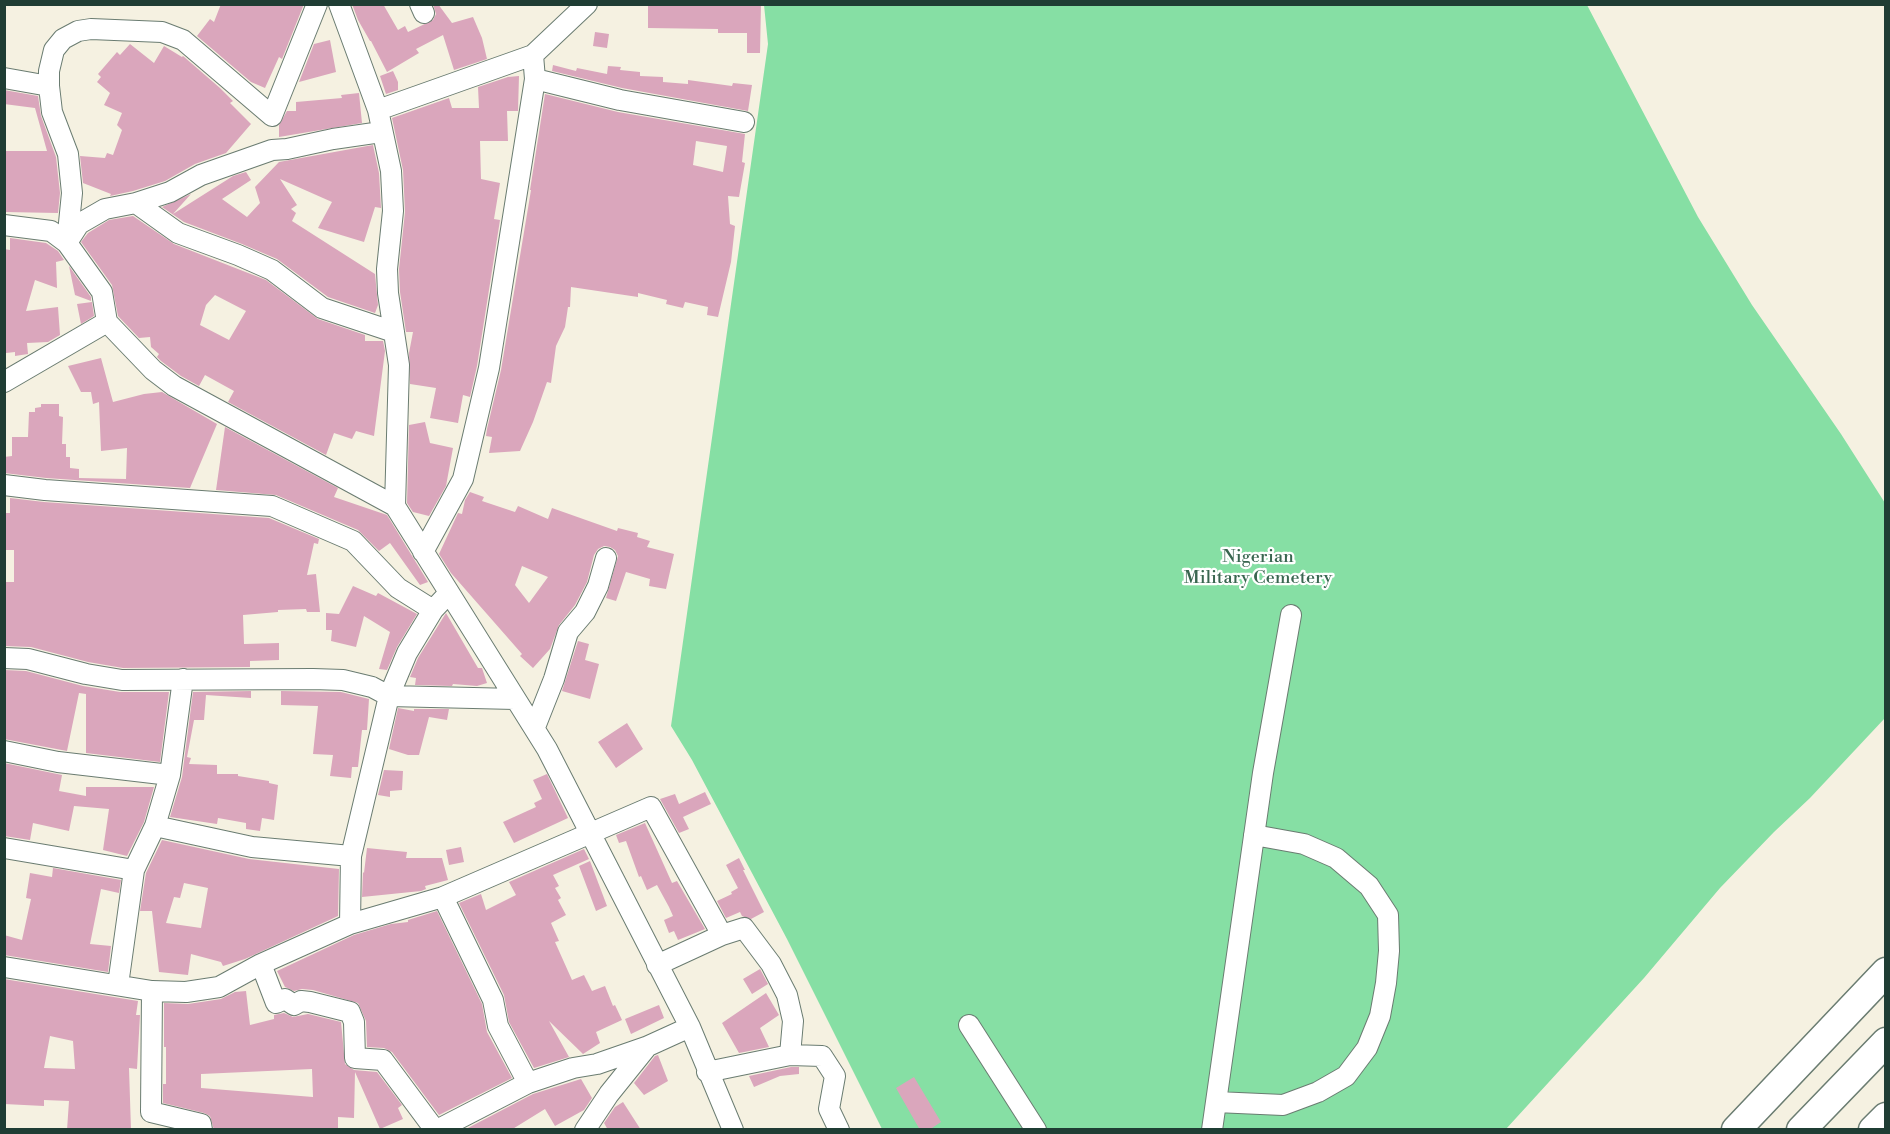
<!DOCTYPE html>
<html>
<head>
<meta charset="utf-8">
<style>
	body { margin:0 }
	#map { position:relative; width:1890px; height:1134px; overflow:hidden; background:#f5f1e1; font-family:"Libre Bodoni",serif }
	canvas { display:block }
	.frame { position:absolute; inset:0; border:6px solid #1f3d34; pointer-events:none }
</style>
</head>
<body>
<div id="map">
<canvas width="1890" height="1134"></canvas>
<div class="frame"></div>
</div>
<script>
const ctx = document.querySelector('canvas').getContext('2d');
ctx.lineJoin = 'round';
function fillPath(path, color) {
  ctx.fillStyle = color;
  ctx.fill(path, 'evenodd');
}
function poly(rows) {
  const path = new Path2D();
  for (const r of rows) {
    path.moveTo(r[0], r[1]);
    for (let i = 2; i < r.length; i += 2) path.lineTo(r[i], r[i + 1]);
  }
  return path;
}
function stroke(path, color, width, dash) {
  ctx.strokeStyle = color;
  ctx.lineWidth = width;
  ctx.lineCap = dash ? 'butt' : 'round';
  ctx.setLineDash(dash || []);
  ctx.stroke(path);
}
function label(font, color, halo, rows, align = 'center') {
  ctx.font = font + ' "Libre Bodoni",serif';
  ctx.lineWidth = 4.5;
  ctx.setLineDash([]);
  ctx.textBaseline = 'middle';
  ctx.strokeStyle = halo;
  ctx.fillStyle = color;
  for (const [text, x, y, turn = 0] of rows) {
    ctx.save();
    ctx.translate(x, y);
    ctx.rotate((+turn || 0) * Math.PI / 180);
    ctx.textAlign = isNaN(turn) ? turn : align;
    if (halo) ctx.strokeText(text, 0, 0);
    ctx.fillText(text, 0, 0);
    ctx.restore();
  }
}
fillPath(poly([
	[764,5,1587,5,1698,217,1752,305,1841,434,1885,503,1885,718,1810,798,1774,832,1720,888,1644,978,1506,1129,882,1129,787,939,692,760,671,726,768,44]
]), '#86dfa4');
fillPath(poly([
	[221,4,304,4,282,59,279,57,265,88,251,82,197,36,210,19,214,22],
	[352,4,383,4,398,30,405,26,408,32,433,20,436,14,433,4,438,4,452,23,473,17,482,38,487,59,454,70,443,35,416,49,419,53,387,72,371,41,370,41,358,20],
	[648,4,761,4,760,53,747,53,747,33,718,33,718,29,648,28],
	[595,32,609,34,607,48,593,46],
	[330,40,336,72,299,82,314,44],
	[130,44,154,63,164,46,182,57,183,56,220,88,233,101,230,103,251,124,226,153,195,164,165,181,133,191,110,196,111,194,83,183,80,156,105,158,107,153,113,155,122,130,117,125,122,113,104,105,110,93,97,82,101,77,98,74,117,52,120,55],
	[553,65,576,71,577,68,607,74,608,66,621,67,620,70,640,72,640,76,663,77,663,82,688,84,688,80,732,86,733,83,752,85,748,111,622,88,552,71],
	[393,71,398,82,398,90,386,94,380,76],
	[519,76,518,111,507,111,508,141,480,141,481,179,500,183,494,219,500,220,477,366,470,397,463,395,458,423,430,418,436,388,410,384,409,353,413,332,406,332,400,292,399,269,405,212,403,170,392,118,449,98,452,108,479,108,478,87,508,77],
	[4,90,38,96,41,116,56,157,60,193,58,213,4,212,4,151,47,151,35,108,4,104],
	[359,93,362,123,279,137,279,125,287,111,296,111,296,102,342,98,341,95],
	[545,94,618,112,745,134,742,162,745,163,739,197,728,196,730,224,735,226,731,262,718,317,707,315,708,307,685,302,683,308,666,304,667,300,638,293,638,297,571,287,570,307,568,307,565,327,556,346,551,383,547,382,533,422,520,451,489,453,492,437,486,436,487,429,501,370,531,190,530,190],
	[696,141,727,146,723,172,693,165],
	[373,145,379,173,381,208,375,207,364,242,318,228,332,202,280,179,297,205,291,209,296,213,292,221,375,274,378,305,375,313,328,297,277,259,242,244,184,222,162,207,191,194,173,214,233,176,246,172,251,180,222,199,247,217,260,203,255,187,279,162],
	[133,216,174,244,266,280,318,319,365,335,365,341,383,341,385,351,374,436,356,431,352,439,334,433,326,455,228,402,234,391,205,375,199,386,181,376,161,361,157,357,159,354,151,347,150,337,139,338,118,316,112,285,81,242,88,233,109,220],
	[215,295,246,311,229,340,200,325,206,305],
	[10,238,46,243,58,251,64,260,56,262,57,288,35,280,26,311,58,307,60,335,48,342,27,343,28,354,15,356,15,352,6,353,4,342,4,249,10,250],
	[69,266,91,297,91,301,75,295],
	[92,302,94,316,81,324,77,304],
	[101,358,113,402,144,394,162,392,217,424,190,488,46,478,4,473,4,457,12,456,12,437,28,437,29,412,35,412,35,408,41,407,41,404,59,404,59,416,63,417,62,444,66,444,66,457,70,457,70,468,79,469,79,478,126,479,127,448,101,451,99,402,93,404,91,392,81,392,68,366],
	[425,422,430,443,453,448,446,486,429,516,413,512,407,503,409,425],
	[225,427,338,488,334,497,387,515,428,582,420,585,390,543,379,551,358,530,276,495,216,490],
	[470,492,484,497,482,501,515,512,518,506,548,519,552,508,617,531,618,528,638,533,637,537,650,541,647,547,674,554,666,589,649,586,650,579,626,572,616,601,606,598,618,556,615,550,610,547,604,546,598,549,594,555,587,582,575,605,559,625,550,649,533,668,520,656,522,654,451,573,439,554,458,513,462,514,465,500],
	[522,566,548,577,529,603,515,585],
	[10,498,44,502,269,518,319,539,318,544,314,543,307,575,316,574,320,612,307,612,306,609,278,610,278,612,243,615,244,644,279,643,279,660,250,661,250,667,123,668,88,662,31,647,4,646,4,582,14,582,14,550,4,550,4,513,10,513],
	[353,586,376,596,378,593,417,614,397,647,387,670,379,669,390,632,364,616,356,647,331,641,332,630,326,630,326,613,339,614],
	[446,613,478,668,482,668,487,683,477,686,453,684,452,686,415,685,416,678,410,677,418,658],
	[578,641,589,644,585,660,599,664,590,699,562,691],
	[5,670,26,671,83,686,120,692,169,692,160,762,86,753,86,694,79,693,67,751,4,739],
	[251,691,251,698,206,695,204,720,194,720,187,757,191,758,189,764,217,765,217,774,238,774,238,776,269,781,269,783,278,785,274,820,262,818,260,831,246,829,246,823,218,818,217,824,170,817,182,777,193,692],
	[281,691,341,692,369,699,367,730,362,730,358,767,352,767,351,778,330,776,333,755,313,754,318,706,281,705],
	[398,708,414,711,414,709,449,709,447,720,429,717,419,755,408,755,389,749],
	[627,723,643,749,616,768,598,742],
	[4,763,62,775,59,791,86,796,86,787,154,787,144,822,127,856,103,850,109,809,74,806,69,831,33,823,30,840,4,836],
	[384,770,403,771,402,790,390,791,390,797,378,795],
	[547,774,568,818,514,843,503,822,536,807,534,803,542,799,533,780],
	[705,792,711,804,683,817,689,829,679,833,660,799,675,794,679,804],
	[645,823,672,883,677,881,705,929,678,940,674,931,669,933,664,920,673,916,669,907,657,885,647,890,641,876,639,877,626,841,619,843,616,835],
	[162,840,249,859,339,869,338,916,245,959,223,966,221,962,191,954,188,975,159,972,152,911,140,911,146,873],
	[184,883,208,888,201,928,166,923,174,897,180,898],
	[461,847,464,862,449,865,446,850],
	[367,848,407,852,406,858,442,858,448,880,425,886,426,889,421,891,362,897,363,872,364,873],
	[584,849,589,859,553,875,559,886,555,888,561,898,558,900,566,915,551,923,559,941,555,942,572,980,584,975,592,991,605,986,613,1006,615,1005,622,1020,596,1032,600,1043,583,1054,549,1021,569,1057,534,1068,509,1022,504,995,459,903,481,894,486,910,516,895,509,882],
	[739,858,745,870,743,870,764,912,751,919,742,916,740,912,726,918,717,901,732,894,731,892,738,888,726,865],
	[590,861,607,906,596,911,579,866],
	[53,868,121,880,119,893,101,889,90,944,111,946,108,972,4,955,4,935,22,940,31,899,26,898,30,873,52,877],
	[437,911,482,1004,487,1032,512,1078,439,1115,392,1052,384,1048,367,1047,366,1021,358,1003,313,990,302,989,294,991,285,987,277,971,354,935,391,924,408,922,408,920],
	[760,969,768,984,752,994,743,979],
	[4,979,138,1001,136,1015,140,1015,137,1069,129,1068,131,1130,67,1130,69,1101,44,1100,44,1106,4,1104],
	[50,1036,73,1041,75,1069,44,1068],
	[246,991,250,1025,274,1019,274,1015,284,1013,293,1017,308,1014,341,1022,345,1064,354,1070,377,1072,402,1105,398,1108,403,1119,380,1129,355,1072,354,1118,338,1117,338,1130,214,1130,210,1116,204,1113,163,1103,163,1084,166,1084,166,1047,164,1047,164,1003,188,1004,221,999,235,992],
	[312,1069,313,1097,201,1088,201,1074],
	[766,993,779,1015,760,1028,769,1047,739,1053,722,1023],
	[659,1005,664,1018,631,1034,625,1019],
	[658,1055,668,1081,644,1095,634,1083,655,1056],
	[791,1067,799,1067,799,1074,780,1076,754,1087,749,1076],
	[914,1077,941,1122,929,1130,920,1130,896,1088],
	[581,1079,592,1098,584,1110,555,1126,545,1109,511,1130,464,1130,533,1094],
	[623,1102,641,1130,608,1130,604,1123,615,1107]
]), '#daa6bc');
const minor = poly([
	[339,4,378,110,391,171,393,211,387,269,388,293,399,365,395,506,547,749,690,1027,733,1130],
	[420,4,424,13],
	[4,78,49,86],
	[535,79,620,100,744,122],
	[378,110,533,55],
	[381,132,333,139,287,149,272,150,201,175,170,192,136,203,178,233,238,255,272,270,322,308,394,332],
	[4,225,51,231,67,243,102,292,107,322,153,370,174,386,395,506],
	[68,241,79,224,105,209,136,203],
	[67,243,72,193,68,154,52,112,49,86,49,71,54,50,63,39,78,31,91,29,162,32,183,40,272,116,317,4],
	[4,382,107,322],
	[4,485,45,490,272,506,353,541,398,588,433,610,449,593],
	[423,552,463,479,489,368,535,79,533,55,587,4],
	[4,658,28,659,86,674,122,680,313,679,343,680,372,687,389,696,515,699],
	[535,727,554,679,568,632,585,612,598,586,606,558],
	[4,751,58,762,170,775],
	[155,826,252,847,351,856],
	[4,848,134,870],
	[443,897,493,1000,498,1026,528,1083],
	[350,924,351,856,389,696,407,653,433,610],
	[261,964,276,1003,285,999,294,1005,301,1001,310,1002,350,1012,354,1022,355,1058,383,1060,435,1130],
	[657,965,722,935],
	[4,967,152,991,186,992,219,987,261,964,350,924,443,897,651,807,722,935,744,928,771,964,787,995,793,1021,790,1055,707,1072],
	[118,985,134,870,155,826,170,775,183,679],
	[152,991,151,1112,201,1124,202,1130],
	[969,1025,1036,1130],
	[790,1055,822,1056,835,1076,829,1109,839,1130],
	[1216,1102,1283,1105,1318,1092,1346,1076,1367,1048,1380,1016,1386,983,1389,951,1388,915,1369,886,1336,858,1304,844,1254,835],
	[437,1130,528,1083,573,1068,597,1064,646,1047,690,1027],
	[585,1130,609,1094,646,1048],
	[1212,1130,1263,773,1291,615]
]);
const highway = poly([
	[1736,1130,1886,972],
	[1801,1130,1886,1042],
	[1873,1130,1886,1117]
]);
stroke(minor, '#6a7c71', 22);
stroke(highway, '#6a7c71', 31);
stroke(minor, '#fff', 20);
stroke(highway, '#fff', 28);
label('18px', '#396650', '#fff', [
	["Nigerian",1258,558],
	["Military Cemetery",1258,579]
]);
</script>
</body>
</html>
